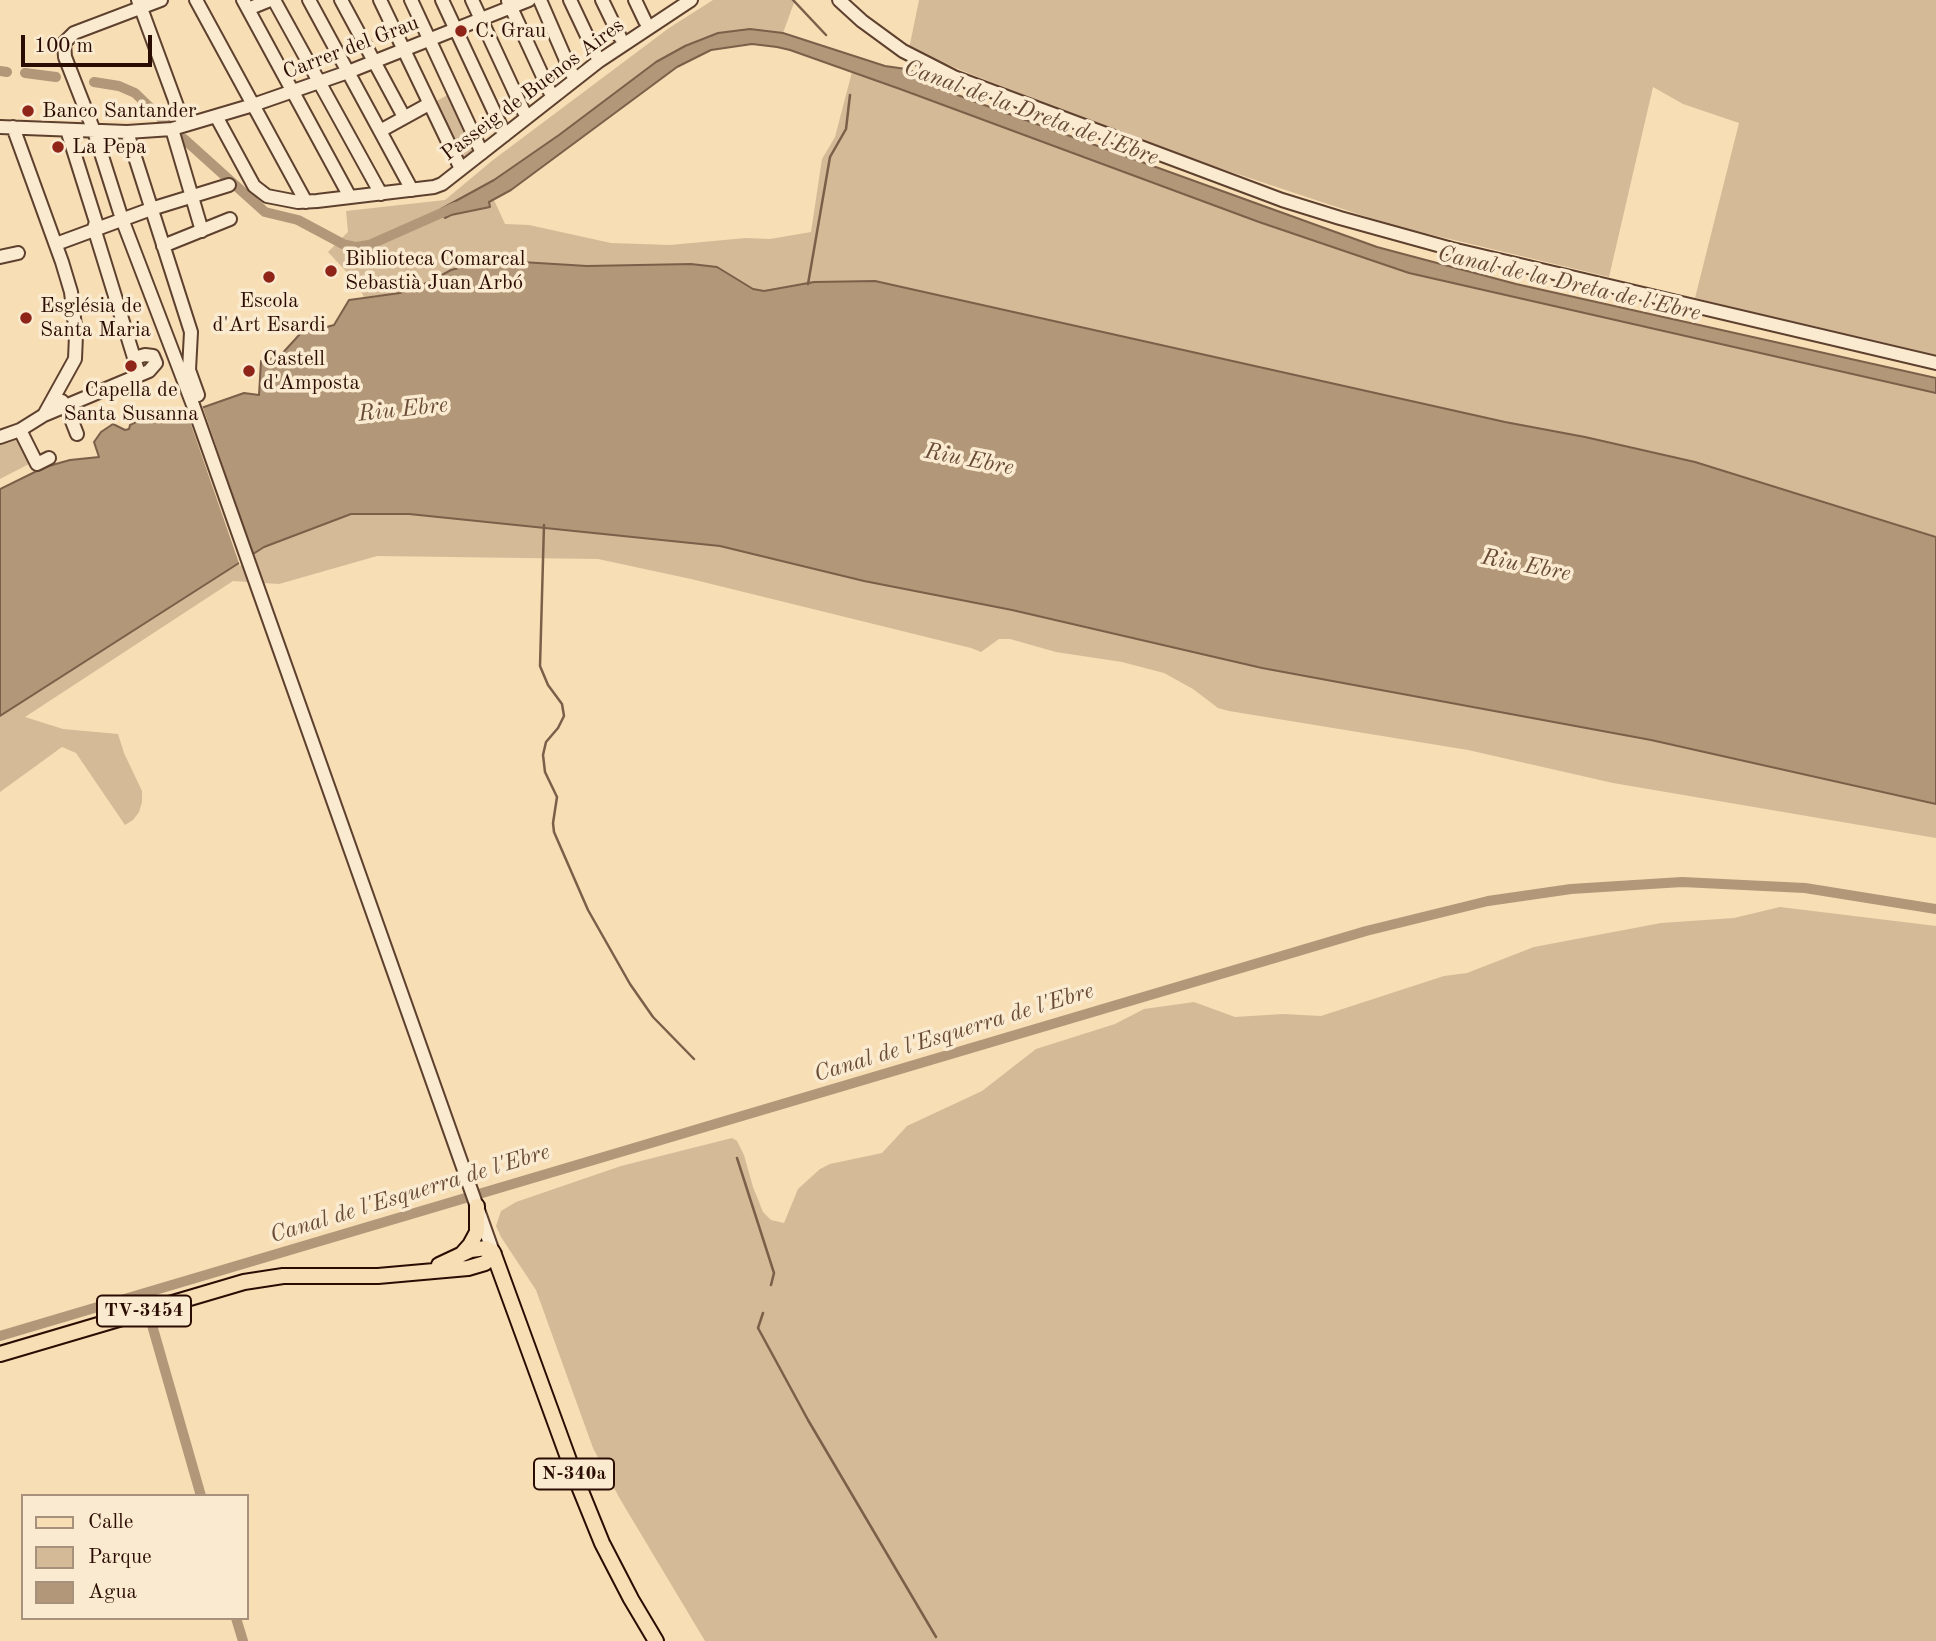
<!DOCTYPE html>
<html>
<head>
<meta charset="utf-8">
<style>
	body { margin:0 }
	#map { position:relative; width:1936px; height:1641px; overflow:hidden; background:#f7deb5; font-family:"Old Standard TT",serif }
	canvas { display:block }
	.legend { position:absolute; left:21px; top:1494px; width:228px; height:126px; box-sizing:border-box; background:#faeacf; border:2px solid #a7917d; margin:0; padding:9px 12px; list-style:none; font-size:21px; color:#2b0c02 }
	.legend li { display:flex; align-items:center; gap:14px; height:35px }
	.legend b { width:35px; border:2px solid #a7917d }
	.scale { position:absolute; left:21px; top:35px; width:131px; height:32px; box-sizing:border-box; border:4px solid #2b0c02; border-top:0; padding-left:9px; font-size:21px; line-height:24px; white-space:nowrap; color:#2b0c02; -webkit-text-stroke:5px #faeacf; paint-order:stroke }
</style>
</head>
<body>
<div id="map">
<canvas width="1936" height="1641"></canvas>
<ul class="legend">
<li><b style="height:9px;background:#f7deb5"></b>Calle</li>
<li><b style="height:19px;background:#d4ba97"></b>Parque</li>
<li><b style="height:19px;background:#b29778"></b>Agua</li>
</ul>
<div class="scale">100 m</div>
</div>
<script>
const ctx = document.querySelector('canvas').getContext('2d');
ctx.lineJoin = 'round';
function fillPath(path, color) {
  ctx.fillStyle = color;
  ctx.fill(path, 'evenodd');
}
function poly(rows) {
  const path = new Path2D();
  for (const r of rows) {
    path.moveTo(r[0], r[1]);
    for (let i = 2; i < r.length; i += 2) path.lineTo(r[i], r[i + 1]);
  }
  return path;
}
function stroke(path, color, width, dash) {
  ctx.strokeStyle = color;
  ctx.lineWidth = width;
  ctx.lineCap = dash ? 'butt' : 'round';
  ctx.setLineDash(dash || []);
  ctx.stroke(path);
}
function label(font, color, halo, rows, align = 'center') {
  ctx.font = font + ' "Old Standard TT",serif';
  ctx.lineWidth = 7;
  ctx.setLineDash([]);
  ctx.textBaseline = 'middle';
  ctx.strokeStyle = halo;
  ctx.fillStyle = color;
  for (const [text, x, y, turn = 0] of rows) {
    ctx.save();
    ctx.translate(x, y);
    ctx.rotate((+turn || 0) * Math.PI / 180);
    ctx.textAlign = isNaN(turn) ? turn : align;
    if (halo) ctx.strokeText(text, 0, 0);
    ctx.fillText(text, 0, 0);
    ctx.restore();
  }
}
fillPath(poly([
	[713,0,795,0,783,33,750,29,718,33,685,46,656,62,559,135,494,180,441,209,445,217,489,207,488,202,494,200,505,224,529,225,611,243,670,245,746,238,770,239,811,232,822,159,835,137,852,72,1259,222,1408,273,1936,393,1936,537,1695,462,1585,437,1505,422,875,281,814,282,764,291,753,289,717,267,691,264,587,266,489,260,452,270,429,282,400,293,364,297,356,282,328,252,348,232,346,211,445,200,493,160,669,28],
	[919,0,1936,0,1936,358,1695,298,1739,123,1683,104,1653,87,1609,277,1391,225,1159,148,963,71,909,49],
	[451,93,478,152,462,163,433,103],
	[15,437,29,464,0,479,0,443],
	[351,514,409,514,720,546,864,581,1012,610,1262,668,1651,740,1936,804,1936,838,1613,783,1468,750,1229,711,1218,708,1193,689,1164,673,1122,662,1056,652,1010,639,999,639,981,652,971,648,691,579,598,559,377,556,279,584,233,581,25,717,63,729,118,734,124,753,142,791,142,802,139,812,133,820,125,825,76,753,62,747,0,792,0,716,4,713,264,547],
	[1780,907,1936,926,1936,1641,705,1641,620,1499,593,1448,536,1290,501,1237,496,1226,501,1211,516,1202,621,1166,732,1138,737,1141,744,1155,753,1187,763,1212,771,1220,784,1223,798,1189,820,1169,830,1164,882,1153,907,1126,982,1091,1036,1049,1115,1024,1144,1009,1194,1002,1235,1017,1283,1014,1321,1016,1444,976,1467,973,1534,947,1661,923,1734,918]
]), '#d4ba97');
const water = poly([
	[750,29,783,33,885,66,906,69,922,75,921,81,976,102,1377,247,1516,284,1936,378,1936,393,1409,273,1259,222,900,89,790,50,777,47,752,44,711,50,677,67,511,190,489,202,490,207,451,215,445,218,441,209,494,180,559,135,656,62,685,46,718,33,750,29],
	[489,260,587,266,691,264,717,267,753,289,764,291,814,282,875,281,1505,422,1585,437,1695,462,1936,537,1936,804,1651,740,1262,668,1012,610,864,581,720,546,409,514,351,514,264,547,0,716,0,489,45,467,70,460,99,457,94,442,101,432,113,424,125,430,129,429,130,425,147,416,184,414,244,393,259,395,261,361,279,357,300,334,334,325,349,300,400,293,429,282,451,270,489,260]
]);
fillPath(water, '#b29778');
stroke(water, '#7c5f49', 2);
fillPath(poly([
	[202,405,254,557,240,566,186,410]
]), '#f7deb5');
stroke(poly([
	[793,0,826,35],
	[808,284,830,157,846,129,850,95],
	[544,525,540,666,548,685,562,704,564,716,558,728,546,742,543,755,545,772,557,797,553,823,554,832,588,910,630,984,653,1017,694,1059],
	[737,1158,774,1273,771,1285],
	[763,1313,758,1328,808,1420,936,1637]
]), '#7c5f49', 2.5);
stroke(poly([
	[0,71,7,72],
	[25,73,56,77],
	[94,82,119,86,135,93,166,123],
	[184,139,265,212,298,220,343,244,356,247,369,245,455,207],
	[152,1325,201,1496],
	[0,1336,1366,931,1488,901,1571,889,1682,882,1805,888,1936,909],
	[236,1618,243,1641]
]), '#b29778', 10);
const minor = poly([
	[138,0,184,125],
	[161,0,74,33,64,43,65,57,94,131,122,219,193,405,493,1252],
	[196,0,306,202],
	[243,0,350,197],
	[274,0,381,194],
	[309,0,412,190],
	[341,0,404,117],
	[380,0,461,169],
	[411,0,482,153],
	[442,0,505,135],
	[472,0,524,112],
	[540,0,572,74],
	[570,0,596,55],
	[602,0,620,37],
	[635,0,645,21],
	[839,0,862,21,903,51,954,77,1282,200,1340,218,1452,249,1936,363],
	[508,1,550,92],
	[248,9,270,0],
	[216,116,254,186,267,196,298,202,317,201,434,187,442,184,599,61,691,0],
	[0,127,127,132,172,129,253,105,348,72,529,0],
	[172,129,202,231],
	[67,130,96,222,94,228,139,374],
	[380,131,429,104],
	[127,132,191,332,189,370,198,395],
	[56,244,151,209,229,185],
	[163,246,230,219],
	[0,257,18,253],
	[62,401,66,406,77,434],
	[44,415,149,371,156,363,153,356,145,355,134,358],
	[20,430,37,464,49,458],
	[0,437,20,430,44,415,75,359,76,335,71,292,62,262,13,127]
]);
const major = poly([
	[462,1254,470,1245,477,1232,477,1206],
	[439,1265,471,1250,486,1248,493,1252,574,1474,602,1543,631,1599,656,1641],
	[0,1354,244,1282,283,1276,378,1276,468,1268,485,1263,494,1254]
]);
stroke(minor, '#5e402f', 16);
stroke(major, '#2b0c02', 18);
stroke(minor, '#faeacf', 12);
stroke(major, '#f7deb5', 14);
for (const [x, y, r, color] of [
	[461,31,7,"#8f2418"],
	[28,111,7,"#8f2418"],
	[58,147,7,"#8f2418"],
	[331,271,7,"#8f2418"],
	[269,277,7,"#8f2418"],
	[26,318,7,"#8f2418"],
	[131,366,7,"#8f2418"],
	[249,371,7,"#8f2418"]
]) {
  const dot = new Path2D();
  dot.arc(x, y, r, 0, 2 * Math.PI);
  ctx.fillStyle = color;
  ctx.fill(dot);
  stroke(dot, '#faeacf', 2.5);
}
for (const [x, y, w] of [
	[144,1311,94],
	[574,1474,80]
]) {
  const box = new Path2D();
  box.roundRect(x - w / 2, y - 15.5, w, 31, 5);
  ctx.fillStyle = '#faeacf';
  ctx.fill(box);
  stroke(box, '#2b0c02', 2);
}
label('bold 19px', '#2b0c02', null, [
	["TV-3454",144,1311],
	["N-340a",574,1474]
]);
label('21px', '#2b0c02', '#faeacf', [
	["C. Grau",475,31],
	["Banco Santander",42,111],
	["La Pepa",72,147],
	["Biblioteca Comarcal",345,259],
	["Sebastià Juan Arbó",345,283],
	["Escola",269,301,"center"],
	["d'Art Esardi",269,325,"center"],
	["Església de",40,306],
	["Santa Maria",40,330],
	["Castell",263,359],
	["d'Amposta",263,383],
	["Capella de",131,390,"center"],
	["Santa Susanna",131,414,"center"]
], 'left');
label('21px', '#2b0c02', '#faeacf', [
	["Carrer del Grau",351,48,-21],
	["Passeig de Buenos Aires",533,90,-37]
]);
label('italic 23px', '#684b37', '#faeacf', [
	["Canal de la Dreta de l'Ebre",1031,113,20],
	["Canal de la Dreta de l'Ebre",1569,284,13],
	["Riu Ebre",403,410,-6],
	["Riu Ebre",969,460,11],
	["Riu Ebre",1526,566,11],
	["Canal de l'Esquerra de l'Ebre",954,1033,-17],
	["Canal de l'Esquerra de l'Ebre",410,1194,-17]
]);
</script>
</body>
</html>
